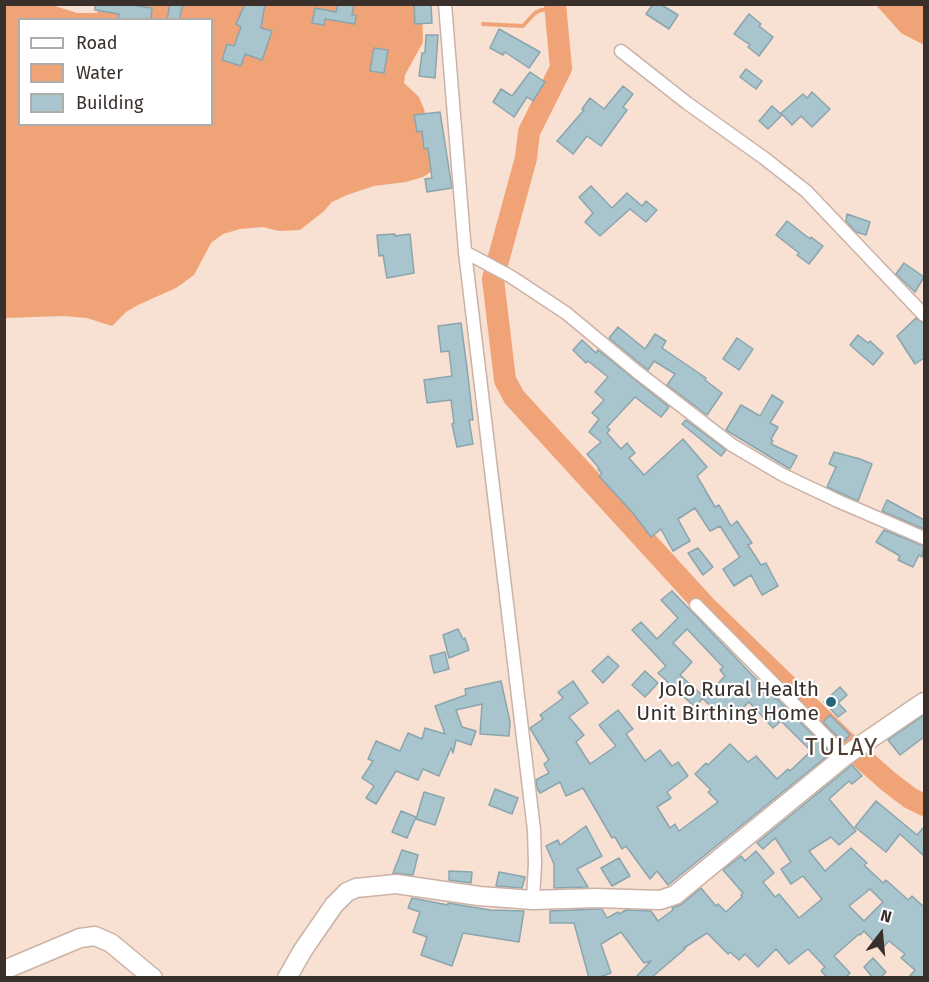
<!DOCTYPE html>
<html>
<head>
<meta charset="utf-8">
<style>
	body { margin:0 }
	#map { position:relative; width:929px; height:982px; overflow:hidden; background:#f8e0d2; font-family:"Fira Sans",sans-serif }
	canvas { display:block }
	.frame { position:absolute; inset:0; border:6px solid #39302b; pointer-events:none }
	.legend { position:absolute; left:18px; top:18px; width:195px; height:108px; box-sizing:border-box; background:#fff; border:2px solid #b0acaa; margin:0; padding:8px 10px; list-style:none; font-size:18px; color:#39302b }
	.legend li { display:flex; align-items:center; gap:12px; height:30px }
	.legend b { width:30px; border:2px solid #b0acaa }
	.north { position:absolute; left:851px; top:904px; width:60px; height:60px; -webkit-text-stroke:4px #fff; paint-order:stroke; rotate:16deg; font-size:16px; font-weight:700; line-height:24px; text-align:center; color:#39302b }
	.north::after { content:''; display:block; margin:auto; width:21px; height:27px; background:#39302b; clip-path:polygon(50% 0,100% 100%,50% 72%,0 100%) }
</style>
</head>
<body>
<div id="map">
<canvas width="929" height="982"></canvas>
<div class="frame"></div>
<ul class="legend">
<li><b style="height:8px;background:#fff"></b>Road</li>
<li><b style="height:16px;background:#f0a377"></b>Water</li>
<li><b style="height:16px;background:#a8c4cd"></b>Building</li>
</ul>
<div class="north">N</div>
</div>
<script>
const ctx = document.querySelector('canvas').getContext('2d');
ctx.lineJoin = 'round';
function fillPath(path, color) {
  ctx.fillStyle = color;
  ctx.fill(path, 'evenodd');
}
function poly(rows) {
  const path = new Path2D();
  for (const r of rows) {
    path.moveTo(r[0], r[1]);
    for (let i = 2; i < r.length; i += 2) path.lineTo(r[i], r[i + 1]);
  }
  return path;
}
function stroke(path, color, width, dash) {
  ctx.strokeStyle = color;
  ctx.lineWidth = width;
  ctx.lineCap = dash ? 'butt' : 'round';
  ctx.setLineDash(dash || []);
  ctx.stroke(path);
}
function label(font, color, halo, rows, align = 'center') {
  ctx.font = font + ' "Fira Sans",sans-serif';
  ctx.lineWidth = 4.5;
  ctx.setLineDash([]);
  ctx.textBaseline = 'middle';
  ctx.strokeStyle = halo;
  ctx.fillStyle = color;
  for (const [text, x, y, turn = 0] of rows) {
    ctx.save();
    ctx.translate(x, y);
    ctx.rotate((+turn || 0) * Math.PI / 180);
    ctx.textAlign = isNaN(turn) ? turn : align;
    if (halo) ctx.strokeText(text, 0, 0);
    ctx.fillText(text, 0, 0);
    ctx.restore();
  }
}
fillPath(poly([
	[108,4,422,5,423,42,405,75,404,83,419,97,424,109,428,126,432,171,423,177,406,182,374,186,347,195,332,202,323,212,300,230,279,231,263,227,240,229,223,234,211,243,194,275,176,288,138,305,126,312,112,326,87,318,64,316,5,318,5,5,52,5,77,13,96,13],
	[20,20,212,20,212,124,20,124],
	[876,5,924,5,924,45,901,33]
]), '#f0a377');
stroke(poly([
	[483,24,523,26,535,13,541,10,555,9]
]), '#f0a377', 4);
stroke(poly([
	[555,4,561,68,529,132,526,158,493,279,505,380,514,397,706,607,864,760,889,782,910,798,924,805]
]), '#f0a377', 22);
const building = poly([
	[95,4,137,4,137,6,152,8,151,20,118,20,119,14,95,10,95,4],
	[170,4,183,4,179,20,167,20,170,4],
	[245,4,265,4,261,28,272,31,262,60,245,54,241,66,222,60,227,44,234,46,241,27,236,24,245,4],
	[338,4,354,4,352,15,356,15,355,24,325,19,324,25,312,23,315,8,336,12,338,4],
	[414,4,431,4,432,23,415,24,414,4],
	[653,4,660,4,678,15,669,29,646,14,653,4],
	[749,14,761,24,759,26,773,37,759,56,748,47,750,45,734,34,749,14],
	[499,29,540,52,529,68,505,52,503,55,490,48,499,29],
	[426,35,438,35,435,78,419,76,422,53,425,53,426,35],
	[374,48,388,50,384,73,370,71,374,48],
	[746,69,762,81,756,89,740,77,746,69],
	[530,72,545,82,533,101,527,97,514,117,493,102,501,89,512,96,530,72],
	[623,86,633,94,623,107,627,110,601,146,587,136,573,154,557,141,584,110,582,109,590,98,604,109,623,86],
	[812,92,830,109,812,127,801,116,792,125,781,113,803,94,807,98,812,92],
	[772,106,782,115,768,129,759,121,772,106],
	[440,112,452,188,427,192,425,179,432,178,428,148,424,149,422,131,417,132,414,115,440,112],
	[591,186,612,208,627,193,642,206,646,201,657,210,646,222,630,209,600,236,585,222,593,213,579,197,591,186],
	[847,214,870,222,866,235,856,232,846,221,847,214],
	[787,221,810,239,811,237,823,246,809,264,797,255,799,253,776,235,787,221],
	[395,234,395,236,410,234,414,273,387,278,383,255,379,256,377,235,395,234],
	[904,263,924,277,915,292,896,274,904,263],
	[916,318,924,323,924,358,915,364,897,336,916,318],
	[461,323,467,368,473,420,469,420,473,444,457,447,452,424,454,423,451,400,427,403,424,380,452,376,449,351,441,352,438,326,461,323],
	[618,327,645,349,655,334,666,341,662,348,706,378,705,380,722,393,707,415,667,385,675,374,654,361,648,370,609,338,618,327],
	[858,335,868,343,870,341,883,353,873,365,850,345,858,335],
	[737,338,753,349,739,370,723,359,737,338],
	[582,340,596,353,598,350,669,407,661,417,635,397,607,427,610,430,607,433,621,449,627,443,635,453,629,458,644,475,683,439,707,467,697,476,715,507,719,505,731,526,737,521,752,543,748,545,761,565,766,563,778,586,762,595,751,575,734,586,723,569,740,557,738,554,720,526,710,531,695,508,678,519,690,541,673,551,661,529,651,537,632,512,599,476,602,474,598,469,599,468,587,454,601,442,589,432,599,419,592,413,604,400,595,392,608,377,588,361,586,363,573,350,582,340],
	[772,395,783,402,770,423,778,427,771,439,773,441,771,444,797,456,790,469,726,430,741,405,760,416,772,395],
	[686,420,726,450,721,456,682,424,686,420],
	[834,452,860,459,872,464,858,501,827,487,836,467,829,464,834,452],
	[887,500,924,520,924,529,882,511,887,500],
	[884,530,924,546,922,557,919,555,913,567,898,560,900,556,876,542,884,530],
	[698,548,713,567,703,575,688,553,698,548],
	[672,591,775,699,776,698,831,753,668,885,657,871,650,879,626,846,622,849,615,837,612,838,583,788,566,796,560,782,540,793,537,788,536,780,549,773,544,764,549,760,530,728,543,719,540,715,563,698,558,692,573,681,588,703,569,717,584,735,576,742,590,764,616,746,599,725,618,710,633,729,626,734,645,761,660,750,672,766,678,762,688,776,667,792,671,798,657,807,670,828,675,824,679,831,718,802,708,792,711,790,695,774,706,763,708,765,730,744,748,762,756,756,777,779,788,769,790,771,811,751,781,721,773,728,749,702,728,722,703,699,725,676,720,670,723,667,687,629,673,643,692,662,680,675,704,697,695,707,658,673,666,666,632,630,641,622,657,639,678,618,661,600,672,591],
	[458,629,463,639,465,638,469,650,449,658,443,635,458,629],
	[445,652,449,669,434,673,430,656,445,652],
	[608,656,619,666,603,683,592,671,608,656],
	[645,671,658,683,645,697,632,685,645,671],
	[501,681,510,722,509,736,480,734,482,704,456,710,462,727,476,731,471,745,456,740,453,753,451,748,439,776,423,769,418,780,396,771,376,804,366,798,374,786,362,778,373,761,368,759,376,741,400,751,408,733,422,739,425,728,445,734,435,706,466,695,465,689,501,681],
	[840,687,847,695,838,703,846,711,838,717,824,702,840,687],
	[830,715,850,735,843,742,823,722,830,715],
	[924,715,924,737,900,755,888,740,924,715],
	[852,765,862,776,852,784,849,781,829,799,856,831,839,845,831,837,809,851,825,871,851,848,867,863,864,865,883,883,886,880,908,900,912,896,924,907,924,978,908,978,915,970,901,958,905,954,889,941,881,949,864,931,860,935,859,934,834,956,850,973,845,978,828,978,821,971,825,967,808,949,789,964,776,949,758,967,745,954,739,960,730,952,728,954,707,933,684,948,685,949,651,978,635,978,651,961,644,963,621,932,601,944,611,973,597,978,589,978,574,923,550,923,550,911,596,909,602,909,607,918,618,912,619,914,626,910,651,911,658,921,673,910,672,908,682,904,701,888,716,906,718,904,726,912,742,897,741,895,743,893,723,870,741,856,745,861,756,851,774,873,763,882,775,897,779,894,799,918,822,899,803,876,791,884,781,869,791,862,775,838,763,849,757,843,852,765],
	[870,889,883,902,864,921,849,906,870,889],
	[495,789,518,798,512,814,489,805,495,789],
	[424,792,444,798,435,825,416,819,424,792],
	[876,801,917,835,924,827,924,856,900,834,886,852,855,827,876,801],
	[401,811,416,817,407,838,392,832,401,811],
	[586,826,602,856,577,869,588,887,554,888,554,864,546,846,558,840,560,845,586,826],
	[402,850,418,855,413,875,393,873,402,850],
	[619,858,630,876,612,886,601,868,619,858],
	[449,871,472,872,471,883,449,880,449,871],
	[499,872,525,877,522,888,496,886,499,872],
	[412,898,448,905,448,903,490,910,524,911,519,942,463,933,452,966,421,955,427,937,413,932,420,912,408,908,412,898],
	[873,958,886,972,880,978,873,978,864,967,873,958]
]);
fillPath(building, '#a8c4cd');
stroke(building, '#8aa5ae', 1.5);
const street = poly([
	[445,4,465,252,534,830,535,863,533,900],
	[621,51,687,103,764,158,806,191,924,315],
	[465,252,510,276,566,313,636,371,732,445,783,475,838,501,924,538],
	[696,605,845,756]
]);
const secondary = poly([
	[4,970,80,938,95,936,111,943,153,978],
	[287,978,303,950,334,905,347,892,356,888,396,884,479,896,533,900,596,898,660,900,675,895,845,756,924,702]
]);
stroke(street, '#cab2a6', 15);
stroke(secondary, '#cab2a6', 21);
stroke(street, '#fff', 12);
stroke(secondary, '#fff', 18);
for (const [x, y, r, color] of [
	[831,702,6,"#236678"]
]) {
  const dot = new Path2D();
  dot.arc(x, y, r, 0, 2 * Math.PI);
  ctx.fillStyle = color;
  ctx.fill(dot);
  stroke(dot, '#fff', 2);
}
label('21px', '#39302b', '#fff', [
	["Jolo Rural Health",819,690],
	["Unit Birthing Home",819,714]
], 'right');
ctx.letterSpacing = '1.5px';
label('24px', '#4f3c31', '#fff', [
	["TULAY",842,748]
]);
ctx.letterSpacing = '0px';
</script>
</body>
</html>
